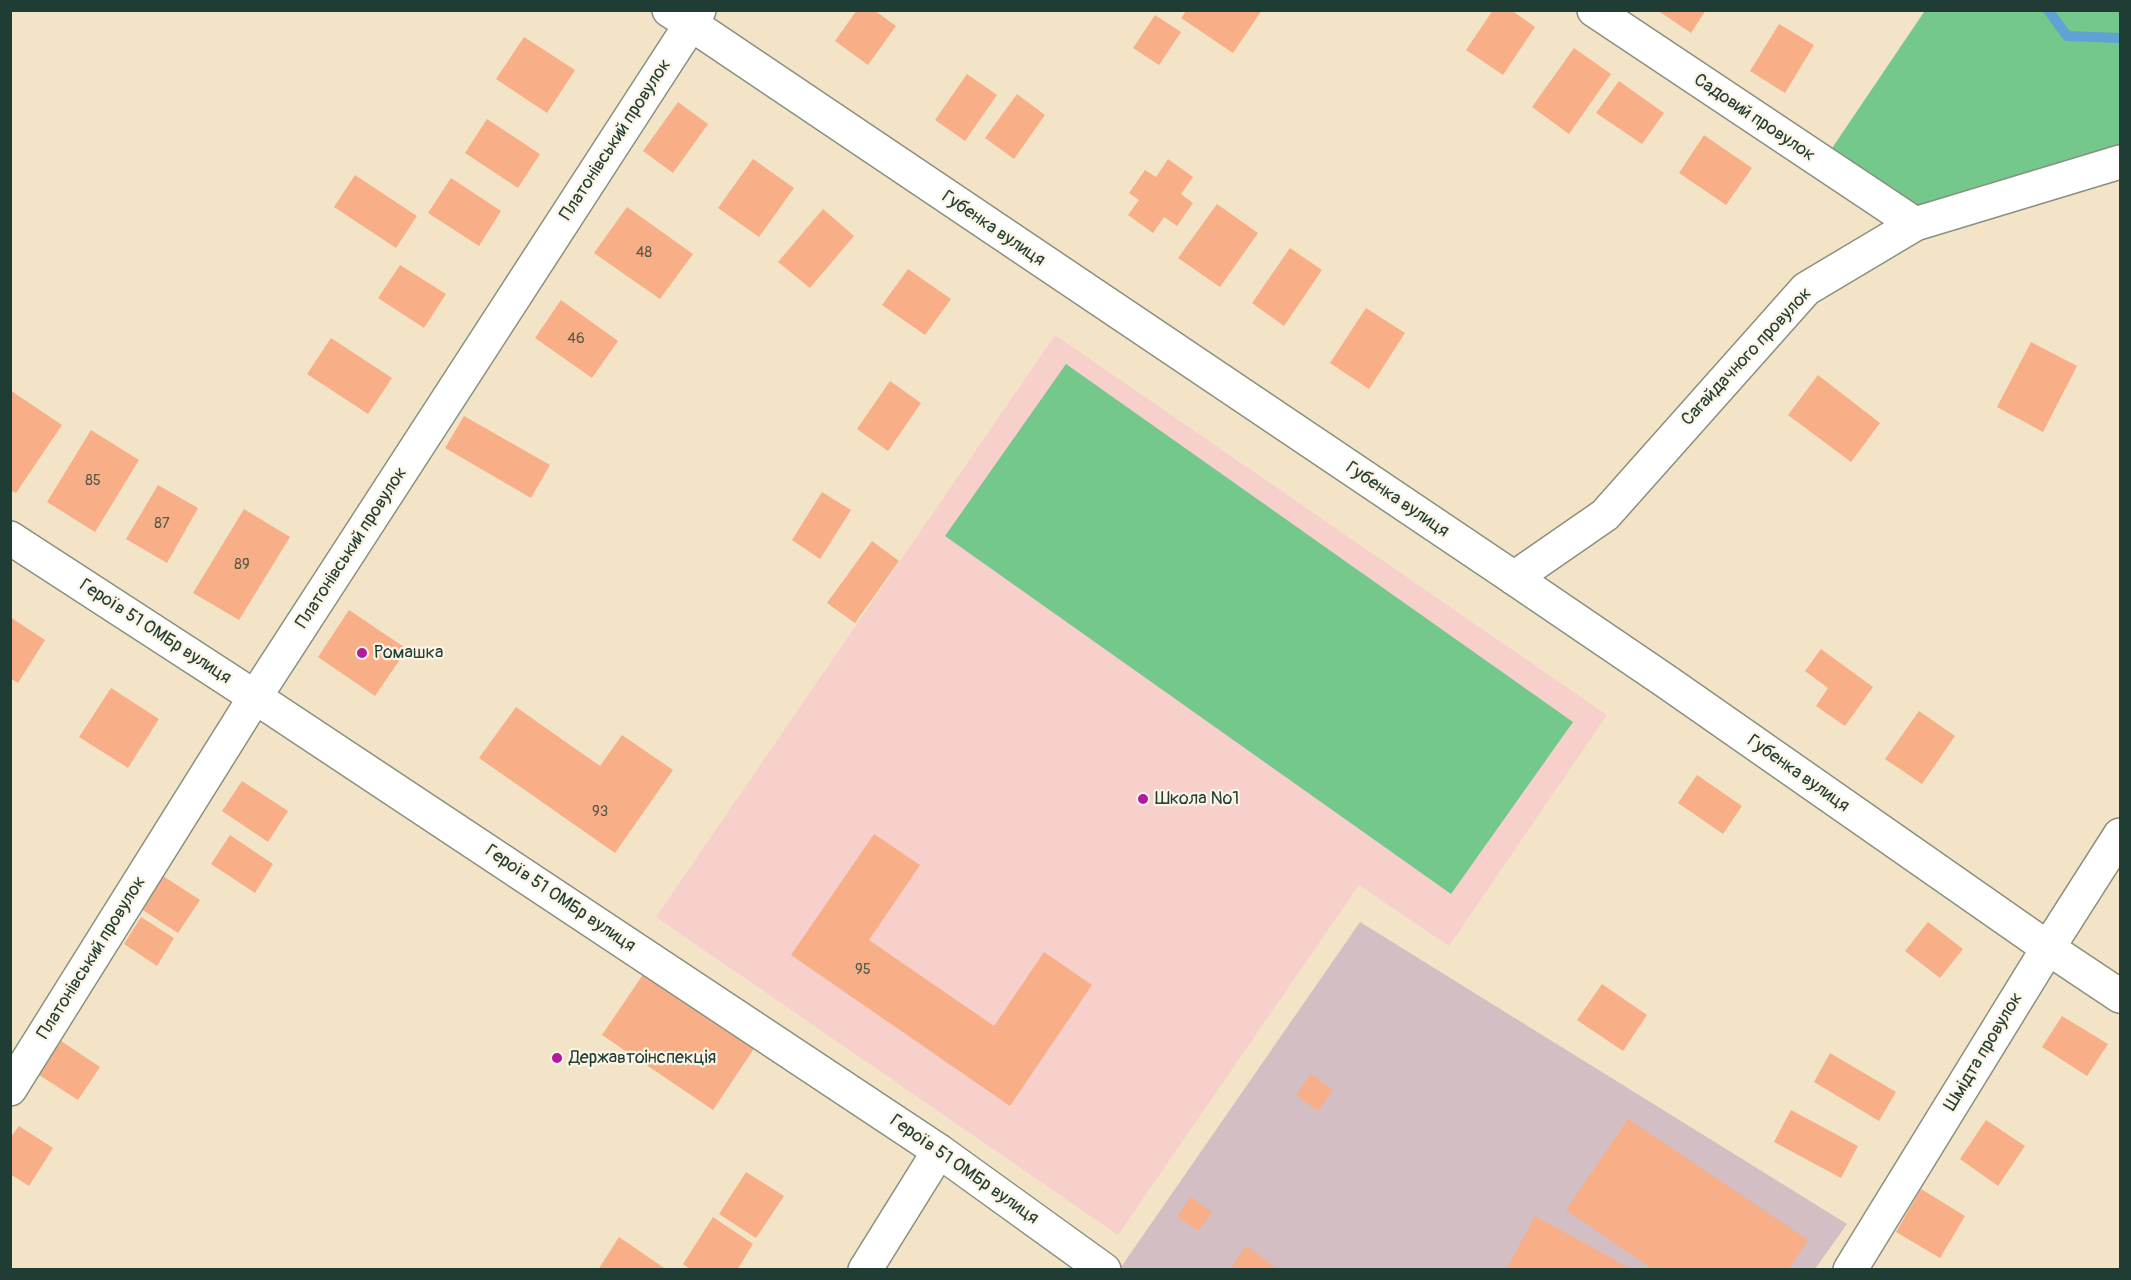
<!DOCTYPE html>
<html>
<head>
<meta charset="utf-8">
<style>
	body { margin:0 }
	#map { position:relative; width:2131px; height:1280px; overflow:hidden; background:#f3e4c7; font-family:Pangolin,sans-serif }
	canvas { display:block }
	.frame { position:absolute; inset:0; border:12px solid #1f3d34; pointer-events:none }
</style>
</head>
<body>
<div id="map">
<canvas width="2131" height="1280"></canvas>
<div class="frame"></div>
</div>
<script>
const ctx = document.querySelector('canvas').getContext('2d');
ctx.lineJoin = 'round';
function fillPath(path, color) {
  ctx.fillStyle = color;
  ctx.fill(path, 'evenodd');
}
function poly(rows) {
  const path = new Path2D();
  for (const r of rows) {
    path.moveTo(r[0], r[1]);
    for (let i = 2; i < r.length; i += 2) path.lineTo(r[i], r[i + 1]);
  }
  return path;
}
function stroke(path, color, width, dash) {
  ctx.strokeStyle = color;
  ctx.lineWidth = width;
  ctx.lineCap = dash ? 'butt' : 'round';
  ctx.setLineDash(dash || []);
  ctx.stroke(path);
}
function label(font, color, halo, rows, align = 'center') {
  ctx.font = font + ' Pangolin,sans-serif';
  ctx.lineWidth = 4.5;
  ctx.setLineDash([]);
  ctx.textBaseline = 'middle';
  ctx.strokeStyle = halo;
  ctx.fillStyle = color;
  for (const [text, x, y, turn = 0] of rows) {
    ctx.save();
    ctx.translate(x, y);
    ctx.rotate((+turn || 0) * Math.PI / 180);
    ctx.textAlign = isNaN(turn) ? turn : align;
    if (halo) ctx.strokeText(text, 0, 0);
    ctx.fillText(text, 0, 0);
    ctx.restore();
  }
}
fillPath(poly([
	[1055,335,1607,715,1449,946,1359,885,1118,1235,656,917]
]), '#f7d0cc');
fillPath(poly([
	[1360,922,1847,1224,1815,1269,1119,1270]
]), '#d2bec3');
fillPath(poly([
	[1923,11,2120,11,2120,162,1915,224,1822,163,1924,12],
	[1066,364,1573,722,1451,894,945,536]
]), '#74c88c');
stroke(poly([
	[2048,10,2067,36,2120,38]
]), '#5fa2d3', 10);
fillPath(poly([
	[857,10,874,10,896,26,868,65,835,41],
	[1187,10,1262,10,1233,53,1181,18],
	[1493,10,1511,10,1535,27,1503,75,1466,50],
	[1657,10,1706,10,1691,33],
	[1155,15,1181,32,1159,65,1133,48],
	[1779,24,1814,45,1785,93,1750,71],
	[524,37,575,70,547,113,496,79],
	[1574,48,1611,74,1569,134,1532,107],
	[967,74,997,95,965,141,935,120],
	[1619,81,1664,113,1642,144,1596,113],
	[1017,94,1045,115,1014,159,985,138],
	[678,102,708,124,673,173,643,151],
	[487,119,540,154,518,188,465,153],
	[1704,135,1752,168,1726,205,1679,173],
	[753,159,794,188,759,237,718,208],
	[1168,159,1193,177,1181,194,1193,203,1177,226,1164,217,1153,233,1128,215,1139,200,1129,193,1145,170,1156,177],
	[355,175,417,216,396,248,334,207],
	[451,178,501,211,479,246,428,213],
	[1217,204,1258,233,1220,287,1178,258],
	[627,207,693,254,660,299,594,253],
	[823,209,854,236,810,288,778,262],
	[1290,248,1322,270,1284,326,1252,303],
	[400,265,446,294,424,328,378,298],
	[908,269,951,299,925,335,882,305],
	[561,300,618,341,592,378,535,338],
	[1366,308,1405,333,1369,389,1330,363],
	[331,338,392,378,368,414,307,374],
	[2031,342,2077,366,2043,432,1997,407],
	[1818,375,1880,423,1851,462,1788,415],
	[890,381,921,403,888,451,857,429],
	[10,390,62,425,16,493,10,490],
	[464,416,550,465,531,498,445,448],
	[91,430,139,460,95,532,47,502],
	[158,485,198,508,167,563,126,539],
	[822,492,851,510,820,559,792,540],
	[244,509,290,537,239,620,193,593],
	[872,541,899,561,855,623,827,603],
	[349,610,407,649,375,696,318,657],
	[10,617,45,640,18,683,10,678],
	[1821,649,1873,687,1845,726,1816,706,1828,688,1805,671],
	[111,688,159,719,128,768,79,737],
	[516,707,600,766,622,735,673,770,615,853,479,758],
	[1919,711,1955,736,1922,784,1885,759],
	[1697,775,1742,806,1723,834,1678,803],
	[242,781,288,811,268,842,222,811],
	[874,834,920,865,869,940,994,1026,1044,952,1092,985,1010,1106,791,955],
	[230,835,273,864,255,893,211,864],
	[157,872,200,900,178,933,135,905],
	[141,917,174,938,157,966,124,944],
	[1928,922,1963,949,1940,978,1905,951],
	[644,973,755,1047,713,1110,602,1035],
	[1602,984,1647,1015,1623,1051,1577,1020],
	[2062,1016,2108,1044,2087,1076,2042,1047],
	[61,1041,100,1067,78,1100,39,1075],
	[1830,1053,1896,1092,1879,1121,1814,1082],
	[1311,1074,1333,1090,1318,1111,1296,1095],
	[1791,1110,1858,1146,1841,1178,1774,1142],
	[1628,1119,1808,1240,1788,1270,1654,1270,1566,1210],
	[1986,1120,2025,1146,1998,1186,1960,1159],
	[19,1126,53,1148,29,1186,10,1174,10,1138],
	[746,1172,784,1196,756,1238,719,1214],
	[1921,1189,1965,1216,1940,1258,1896,1232],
	[1191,1197,1212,1212,1198,1231,1177,1216],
	[1535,1216,1633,1270,1506,1270],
	[713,1217,753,1244,737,1270,691,1270,683,1264],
	[619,1237,667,1270,598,1270],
	[1246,1246,1279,1270,1230,1270]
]), '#f8af87');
const minor = poly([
	[669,10,691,24,699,10],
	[1594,10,1915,224],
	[10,538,255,697,939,1151,1104,1270],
	[1514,578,1667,682,2048,948,2120,996],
	[10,1089,255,697],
	[1850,1270,2048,948,2120,835]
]);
const tertiary = poly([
	[255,697,691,24,1514,578,1605,515,1806,289,1915,224,2120,162],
	[865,1270,939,1151]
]);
stroke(minor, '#89907e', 36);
stroke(tertiary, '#89907e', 36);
stroke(minor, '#fff', 33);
stroke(tertiary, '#fff', 33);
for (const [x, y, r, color] of [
	[362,653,6,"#b5179e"],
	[1143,799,6,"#b5179e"],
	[557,1058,6,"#b5179e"]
]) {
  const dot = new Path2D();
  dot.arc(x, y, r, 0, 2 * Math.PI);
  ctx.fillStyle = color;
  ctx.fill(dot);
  stroke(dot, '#fcf5e5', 2);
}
label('15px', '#555a49', null, [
	["48",644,253],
	["46",576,339],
	["85",93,481],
	["87",162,524],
	["89",242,565],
	["93",600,812],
	["95",863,970]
]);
label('18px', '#1f3d34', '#fcf5e5', [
	["Садовий провулок",1754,118,34],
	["Платонівський провулок",616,140,-57],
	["Губенка вулиця",993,229,34],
	["Сагайдачного провулок",1747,357,-47],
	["Губенка вулиця",1397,500,34],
	["Платонівський провулок",352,548,-57],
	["Героїв 51 ОМБр вулиця",155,632,33],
	["Губенка вулиця",1798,774,35],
	["Героїв 51 ОМБр вулиця",560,899,34],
	["Платонівський провулок",92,958,-58],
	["Шмідта провулок",1984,1052,-59],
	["Героїв 51 ОМБр вулиця",964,1170,35]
]);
label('18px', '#1f3d34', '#fcf5e5', [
	["Ромашка",374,653],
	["Школа №1",1155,799],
	["Державтоінспекція",569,1058]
], 'left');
</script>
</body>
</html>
